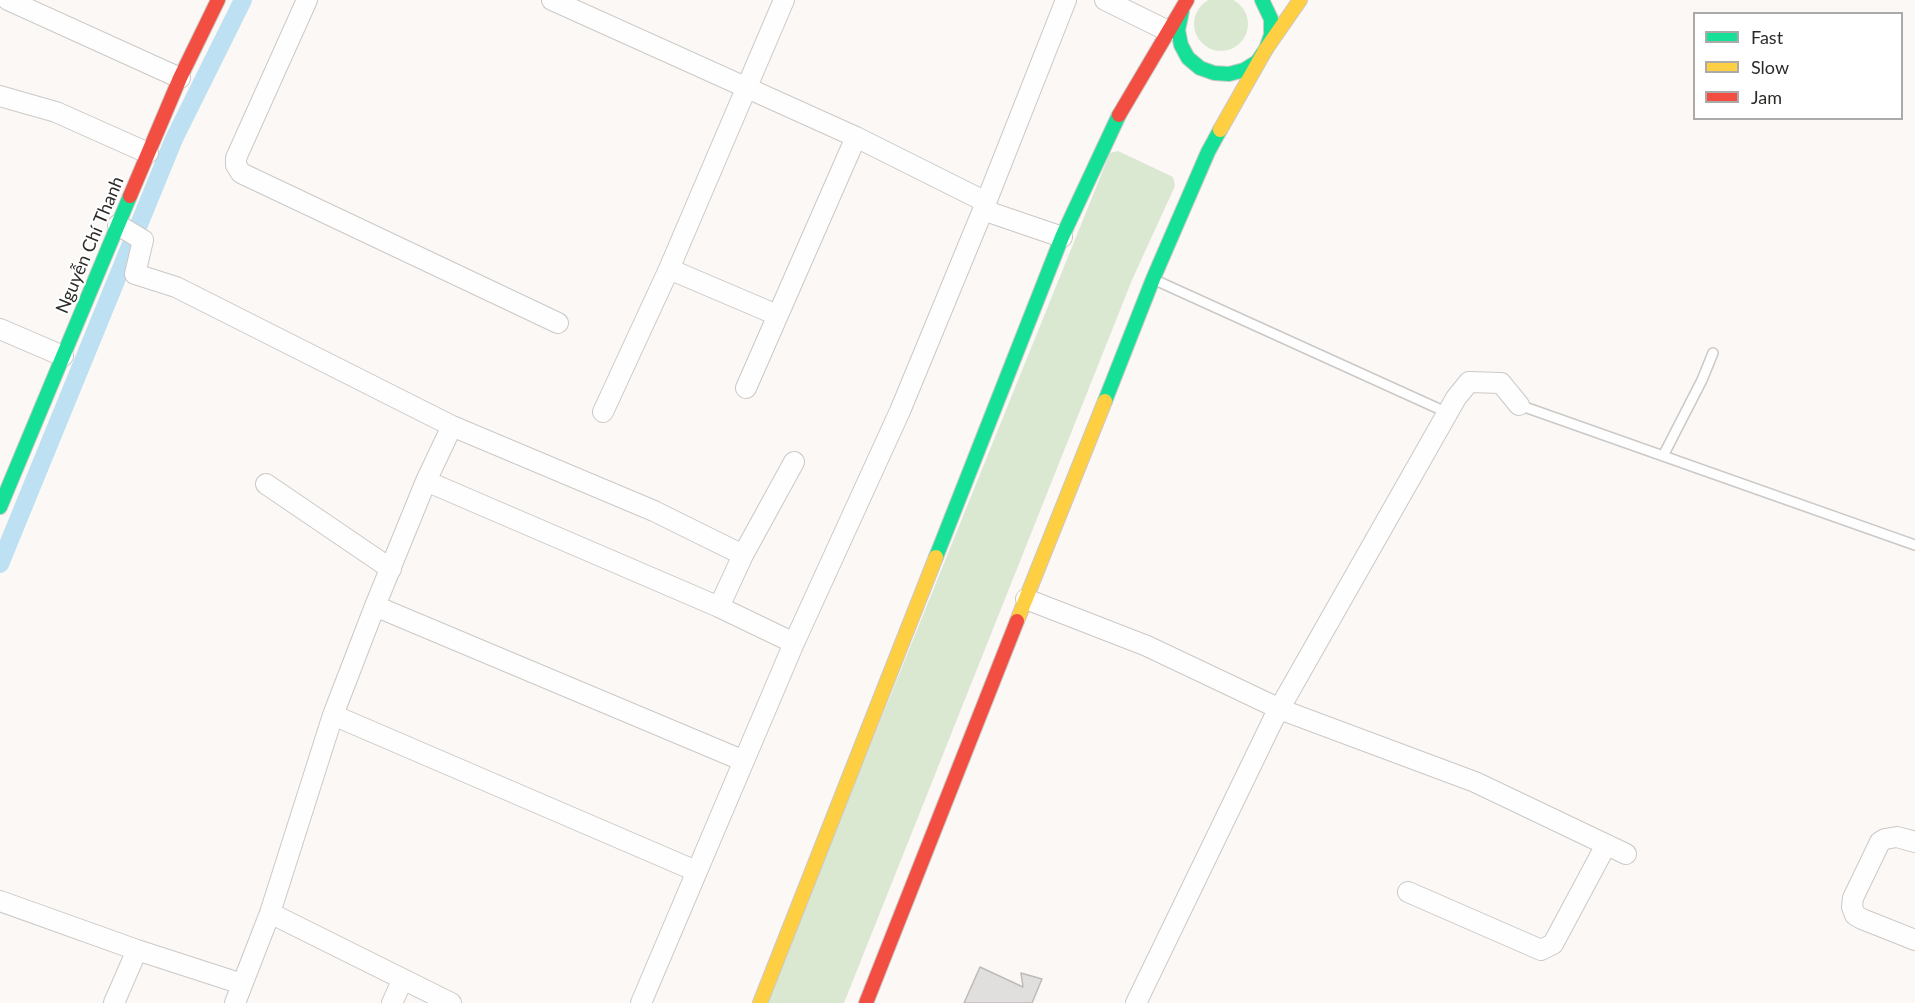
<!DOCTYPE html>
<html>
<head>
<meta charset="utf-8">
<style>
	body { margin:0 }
	#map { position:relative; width:1915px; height:1003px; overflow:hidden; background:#fbf8f5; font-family:Lato,sans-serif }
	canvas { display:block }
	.legend { position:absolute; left:1693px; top:12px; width:210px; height:108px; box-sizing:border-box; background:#fff; border:2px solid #abaaa9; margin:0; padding:8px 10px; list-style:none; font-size:18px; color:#2d2b29 }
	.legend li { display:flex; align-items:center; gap:12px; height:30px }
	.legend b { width:30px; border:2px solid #abaaa9 }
</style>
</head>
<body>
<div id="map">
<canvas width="1915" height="1003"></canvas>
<ul class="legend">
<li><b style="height:8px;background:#16e098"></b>Fast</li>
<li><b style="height:8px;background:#ffcf43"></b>Slow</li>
<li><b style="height:8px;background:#f24e42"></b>Jam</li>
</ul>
</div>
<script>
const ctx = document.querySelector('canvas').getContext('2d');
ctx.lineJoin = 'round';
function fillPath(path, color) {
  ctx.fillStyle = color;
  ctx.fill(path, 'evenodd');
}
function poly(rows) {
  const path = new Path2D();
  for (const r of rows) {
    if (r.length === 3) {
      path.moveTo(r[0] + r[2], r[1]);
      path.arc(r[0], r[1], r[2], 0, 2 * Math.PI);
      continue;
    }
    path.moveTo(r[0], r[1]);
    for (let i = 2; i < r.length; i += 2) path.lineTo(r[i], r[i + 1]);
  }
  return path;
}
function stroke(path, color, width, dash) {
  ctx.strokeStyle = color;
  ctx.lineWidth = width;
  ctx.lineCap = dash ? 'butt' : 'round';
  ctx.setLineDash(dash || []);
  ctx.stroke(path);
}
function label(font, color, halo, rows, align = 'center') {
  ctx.font = font + ' Lato,sans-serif';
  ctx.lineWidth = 4.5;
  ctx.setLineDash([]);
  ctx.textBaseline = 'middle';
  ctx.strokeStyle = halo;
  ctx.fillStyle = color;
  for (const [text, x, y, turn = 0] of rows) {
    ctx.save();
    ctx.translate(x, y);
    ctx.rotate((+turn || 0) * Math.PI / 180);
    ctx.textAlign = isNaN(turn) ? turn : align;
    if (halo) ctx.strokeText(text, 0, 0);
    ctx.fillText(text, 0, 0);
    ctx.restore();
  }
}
fillPath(poly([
	[1221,24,27],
	[1118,151,1173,177,1175,186,1132,280,844,1003,766,1003,1110,153]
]), '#dbe8d1');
stroke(poly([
	[0,564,174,139,243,0]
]), '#bde1f2', 18);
const building = poly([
	[980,967,1023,987,1021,973,1042,979,1032,1003,964,1003,980,967]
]);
fillPath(building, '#e1dfdd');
stroke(building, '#bebbba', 1.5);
const lane = poly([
	[1155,280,1448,413],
	[1519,405,1915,545],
	[1663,456,1702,380,1713,353]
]);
const street = poly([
	[8,0,180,78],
	[307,0,236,158,236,165,241,173,558,323],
	[552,0,856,137,986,202],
	[1105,0,1168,31],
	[0,96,56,112,148,153],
	[983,210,1062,237],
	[118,225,143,240,135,274,176,287,452,426,654,511,743,555],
	[669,269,777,315],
	[0,329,63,356],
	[746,388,856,137],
	[603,412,669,269,784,0],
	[426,481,719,607,794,643],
	[266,484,391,569],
	[1026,599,1147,646,1282,710,1475,782,1626,854],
	[375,606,744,761],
	[719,607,743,555,794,462],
	[333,715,696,871],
	[1915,842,1897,837,1885,839,1880,842,1853,898,1852,907,1855,915,1862,919,1915,940],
	[1408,892,1541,950,1553,944,1606,845],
	[0,901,137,950,242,984],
	[270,913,451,1003],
	[114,1003,137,950],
	[235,1003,270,913,333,715,375,606,426,481,452,426],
	[392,1003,402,981],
	[641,1003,794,643,900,411,983,210,1066,0],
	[1136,1003,1273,720,1456,398,1469,382,1501,383,1519,405]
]);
const fast = poly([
	[1182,11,1178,30,1181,45,1188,58,1200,68,1214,73,1229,74,1244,70,1257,62,1266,49,1271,35,1271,19,1262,0],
	[1105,401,1153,279,1208,152,1220,130],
	[0,507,130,196],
	[936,557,1062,237,1119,115]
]);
const slow = poly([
	[1220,130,1266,49,1300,0],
	[1017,621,1105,401],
	[760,1003,936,557]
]);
const jam = poly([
	[1119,115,1187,0],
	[130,196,180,78,218,0],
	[866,1003,1017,621]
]);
stroke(lane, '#cbc9c7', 12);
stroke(street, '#cbc9c7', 22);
stroke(fast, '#cbc9c7', 16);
stroke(slow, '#cbc9c7', 16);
stroke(jam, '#cbc9c7', 16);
stroke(lane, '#fefefe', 9);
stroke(street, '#fefefe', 20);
stroke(fast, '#16e098', 14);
stroke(slow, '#ffcf43', 14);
stroke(jam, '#f24e42', 14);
label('18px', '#2d2b29', '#fff', [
	["Nguyễn Chí Thanh",90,245,-67]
]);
</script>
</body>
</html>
